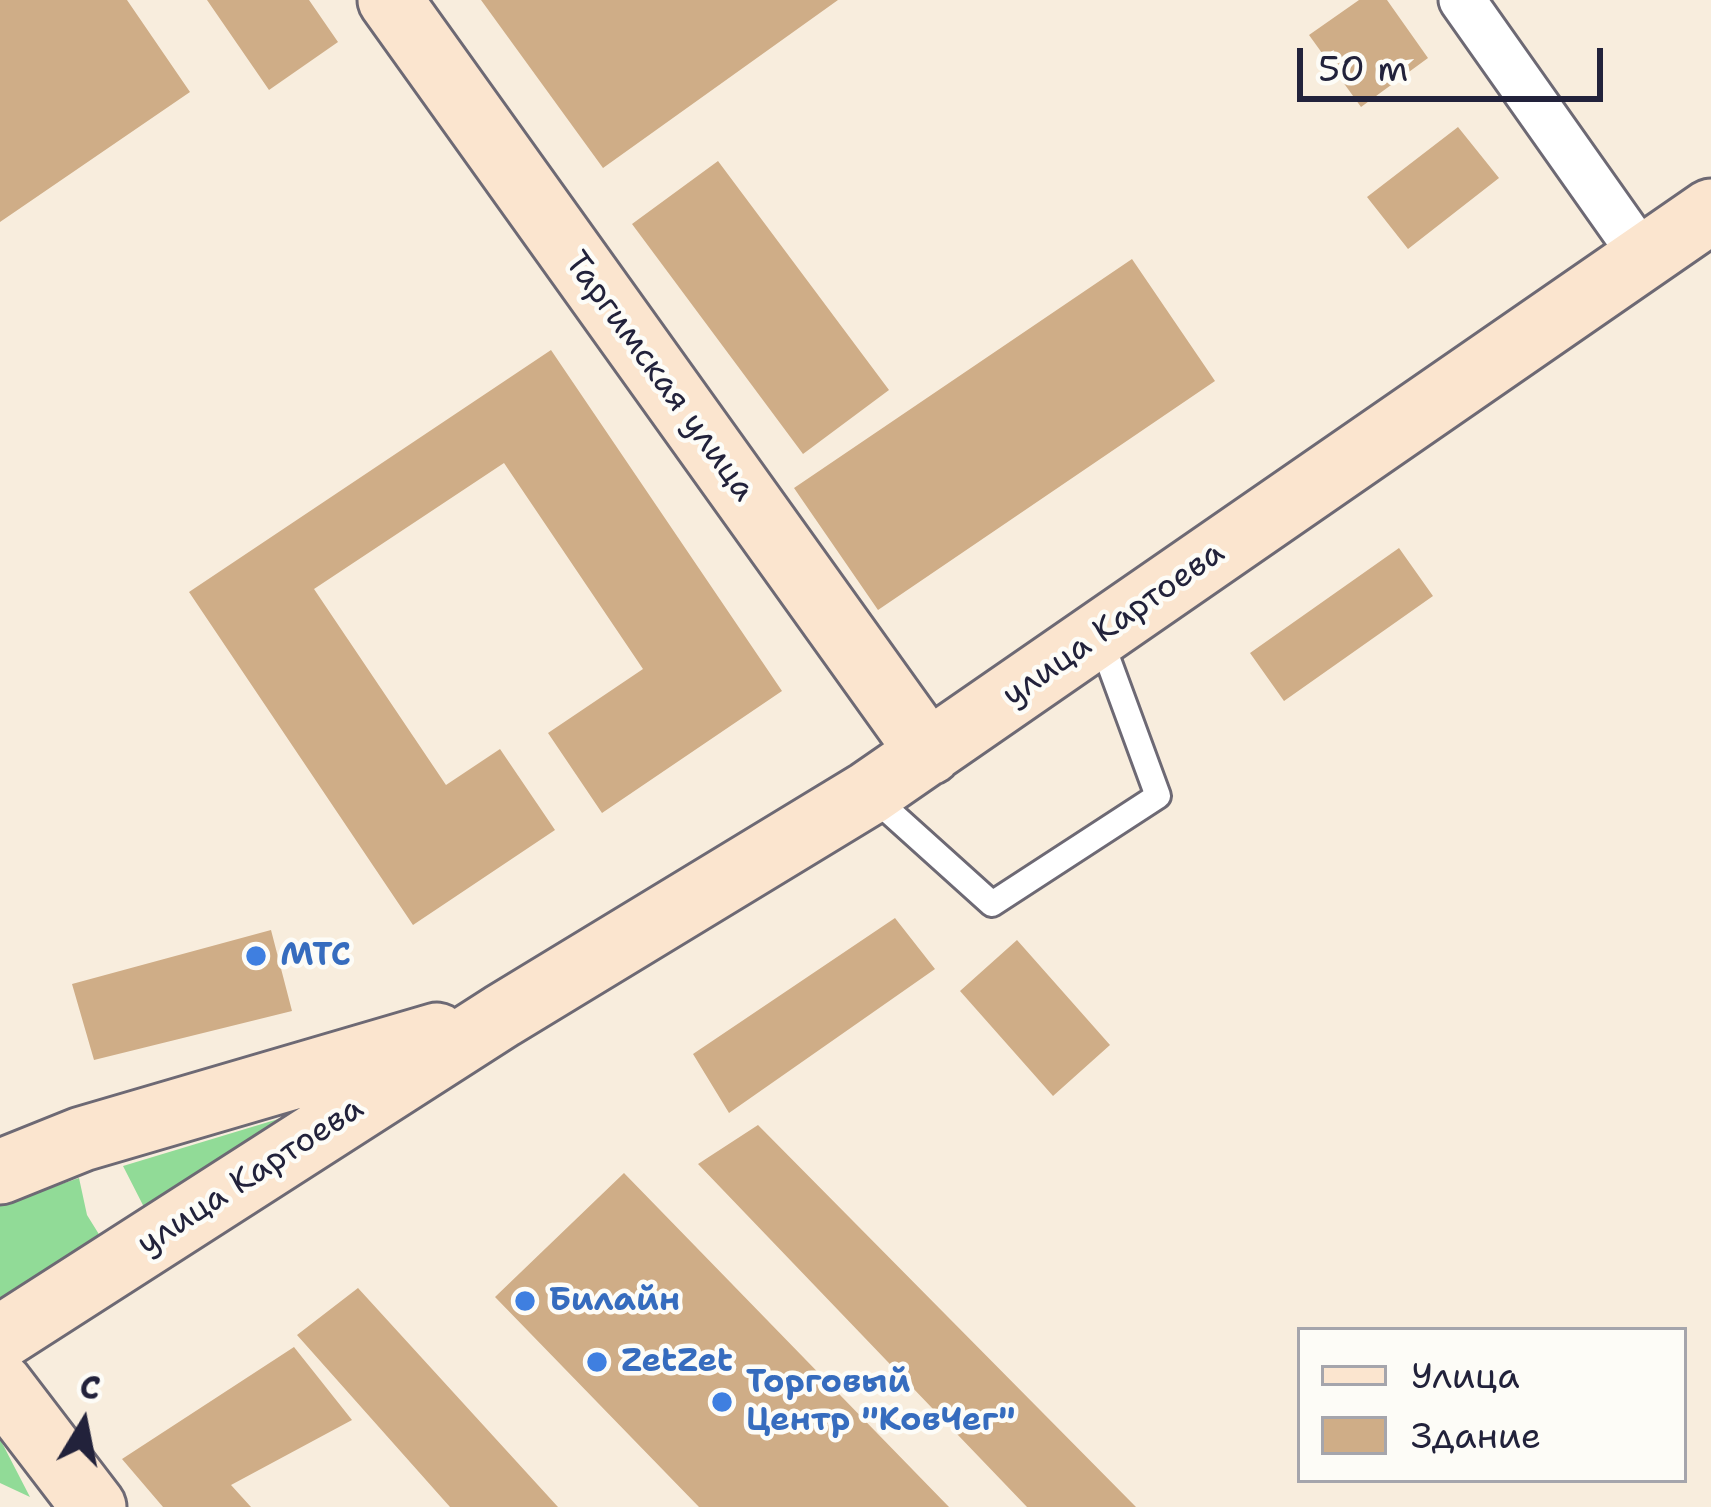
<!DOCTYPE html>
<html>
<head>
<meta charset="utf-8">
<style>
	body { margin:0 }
	#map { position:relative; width:1711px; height:1507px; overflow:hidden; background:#f8eddd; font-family:"Shantell Sans",sans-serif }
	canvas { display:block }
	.legend { position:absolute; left:1297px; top:1327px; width:390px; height:156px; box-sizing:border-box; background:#fdfcf7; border:3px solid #a5a5ac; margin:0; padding:15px 21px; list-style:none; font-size:36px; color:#22223b }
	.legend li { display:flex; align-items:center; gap:24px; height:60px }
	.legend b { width:60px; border:3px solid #a5a5ac }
	.north { position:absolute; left:24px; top:1363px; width:120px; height:120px; -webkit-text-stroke:9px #fdfcf7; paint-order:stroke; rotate:10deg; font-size:33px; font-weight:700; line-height:48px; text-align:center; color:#22223b }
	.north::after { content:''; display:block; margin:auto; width:42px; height:54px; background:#22223b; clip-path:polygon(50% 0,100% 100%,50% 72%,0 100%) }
	.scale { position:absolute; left:1297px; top:48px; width:306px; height:54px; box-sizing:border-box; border:6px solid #22223b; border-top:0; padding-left:15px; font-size:36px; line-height:42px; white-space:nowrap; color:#22223b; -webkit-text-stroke:9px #fdfcf7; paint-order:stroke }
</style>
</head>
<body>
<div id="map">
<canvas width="1711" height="1507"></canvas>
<ul class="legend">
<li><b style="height:15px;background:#fbe5cf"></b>Улица</li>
<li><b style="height:33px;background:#cfad87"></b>Здание</li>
</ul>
<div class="north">С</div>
<div class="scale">50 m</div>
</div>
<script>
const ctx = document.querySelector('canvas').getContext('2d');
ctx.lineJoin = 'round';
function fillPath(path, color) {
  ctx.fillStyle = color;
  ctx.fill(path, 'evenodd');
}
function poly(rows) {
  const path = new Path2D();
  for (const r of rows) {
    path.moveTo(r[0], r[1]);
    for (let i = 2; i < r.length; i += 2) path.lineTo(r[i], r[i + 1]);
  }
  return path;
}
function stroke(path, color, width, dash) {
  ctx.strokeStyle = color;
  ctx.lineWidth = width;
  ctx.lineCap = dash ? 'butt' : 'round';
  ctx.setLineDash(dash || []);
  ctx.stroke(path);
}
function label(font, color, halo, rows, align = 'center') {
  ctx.font = font + ' "Shantell Sans",sans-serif';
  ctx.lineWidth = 9;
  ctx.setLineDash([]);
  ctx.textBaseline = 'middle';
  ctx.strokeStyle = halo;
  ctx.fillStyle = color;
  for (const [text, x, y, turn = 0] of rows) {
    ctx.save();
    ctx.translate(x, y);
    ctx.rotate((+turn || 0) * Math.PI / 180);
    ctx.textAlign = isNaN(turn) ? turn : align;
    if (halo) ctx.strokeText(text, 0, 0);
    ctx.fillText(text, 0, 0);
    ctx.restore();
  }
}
fillPath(poly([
	[351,1097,147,1213,123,1166],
	[79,1178,87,1215,105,1244,0,1304,0,1205],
	[0,1439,30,1497,0,1483]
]), '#91db97');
fillPath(poly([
	[0,0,127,0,190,92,0,222],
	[207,0,309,0,338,42,269,90],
	[481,0,838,0,603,168],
	[1359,0,1387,0,1428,58,1361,107,1309,35],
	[1458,127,1499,178,1408,249,1367,197],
	[718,161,889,390,803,454,632,224],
	[1132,259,1215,381,878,610,794,488],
	[551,350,782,691,602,813,548,733,643,669,504,463,314,589,446,785,500,749,555,830,413,925,189,592],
	[1399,548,1433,596,1284,701,1250,653],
	[895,918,935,969,729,1113,693,1054],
	[271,930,292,1011,94,1060,72,984],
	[1017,940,1110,1045,1053,1096,960,991],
	[758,1125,1136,1507,1027,1507,698,1164],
	[624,1173,949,1507,699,1507,495,1297],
	[358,1288,558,1507,450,1507,297,1335],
	[294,1347,352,1420,231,1485,251,1507,163,1507,122,1459]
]), '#cfad87');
const lane = poly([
	[871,795,992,904,1158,796,1100,638]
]);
const street = poly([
	[1462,0,1644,258]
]);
const secondary = poly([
	[390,0,929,753],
	[0,1172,82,1139,437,1035],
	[0,1338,502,1016,869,793,1711,211],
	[0,1384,94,1507]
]);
stroke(lane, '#6d6974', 30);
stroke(street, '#6d6974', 51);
stroke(secondary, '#6d6974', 69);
stroke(lane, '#fff', 24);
stroke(street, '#fff', 45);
stroke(secondary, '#fbe5cf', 63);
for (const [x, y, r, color] of [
	[256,956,12,"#3f7fe0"],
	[525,1301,12,"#3f7fe0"],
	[597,1362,12,"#3f7fe0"],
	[722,1402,12,"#3f7fe0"]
]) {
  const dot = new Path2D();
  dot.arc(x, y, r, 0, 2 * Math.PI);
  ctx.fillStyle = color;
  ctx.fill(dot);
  stroke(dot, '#fdfcf7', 4.5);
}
label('33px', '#22223b', '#fdfcf7', [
	["Таргимская улица",659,377,54],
	["улица Картоева",1114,625,-35],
	["улица Картоева",251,1177,-33]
]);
label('bold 33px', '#366cbe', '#fdfcf7', [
	["МТС",280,956],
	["Билайн",549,1301],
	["ZetZet",621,1362],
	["Торговый",746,1383],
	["Центр \"КовЧег\"",746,1421]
], 'left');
</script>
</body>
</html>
